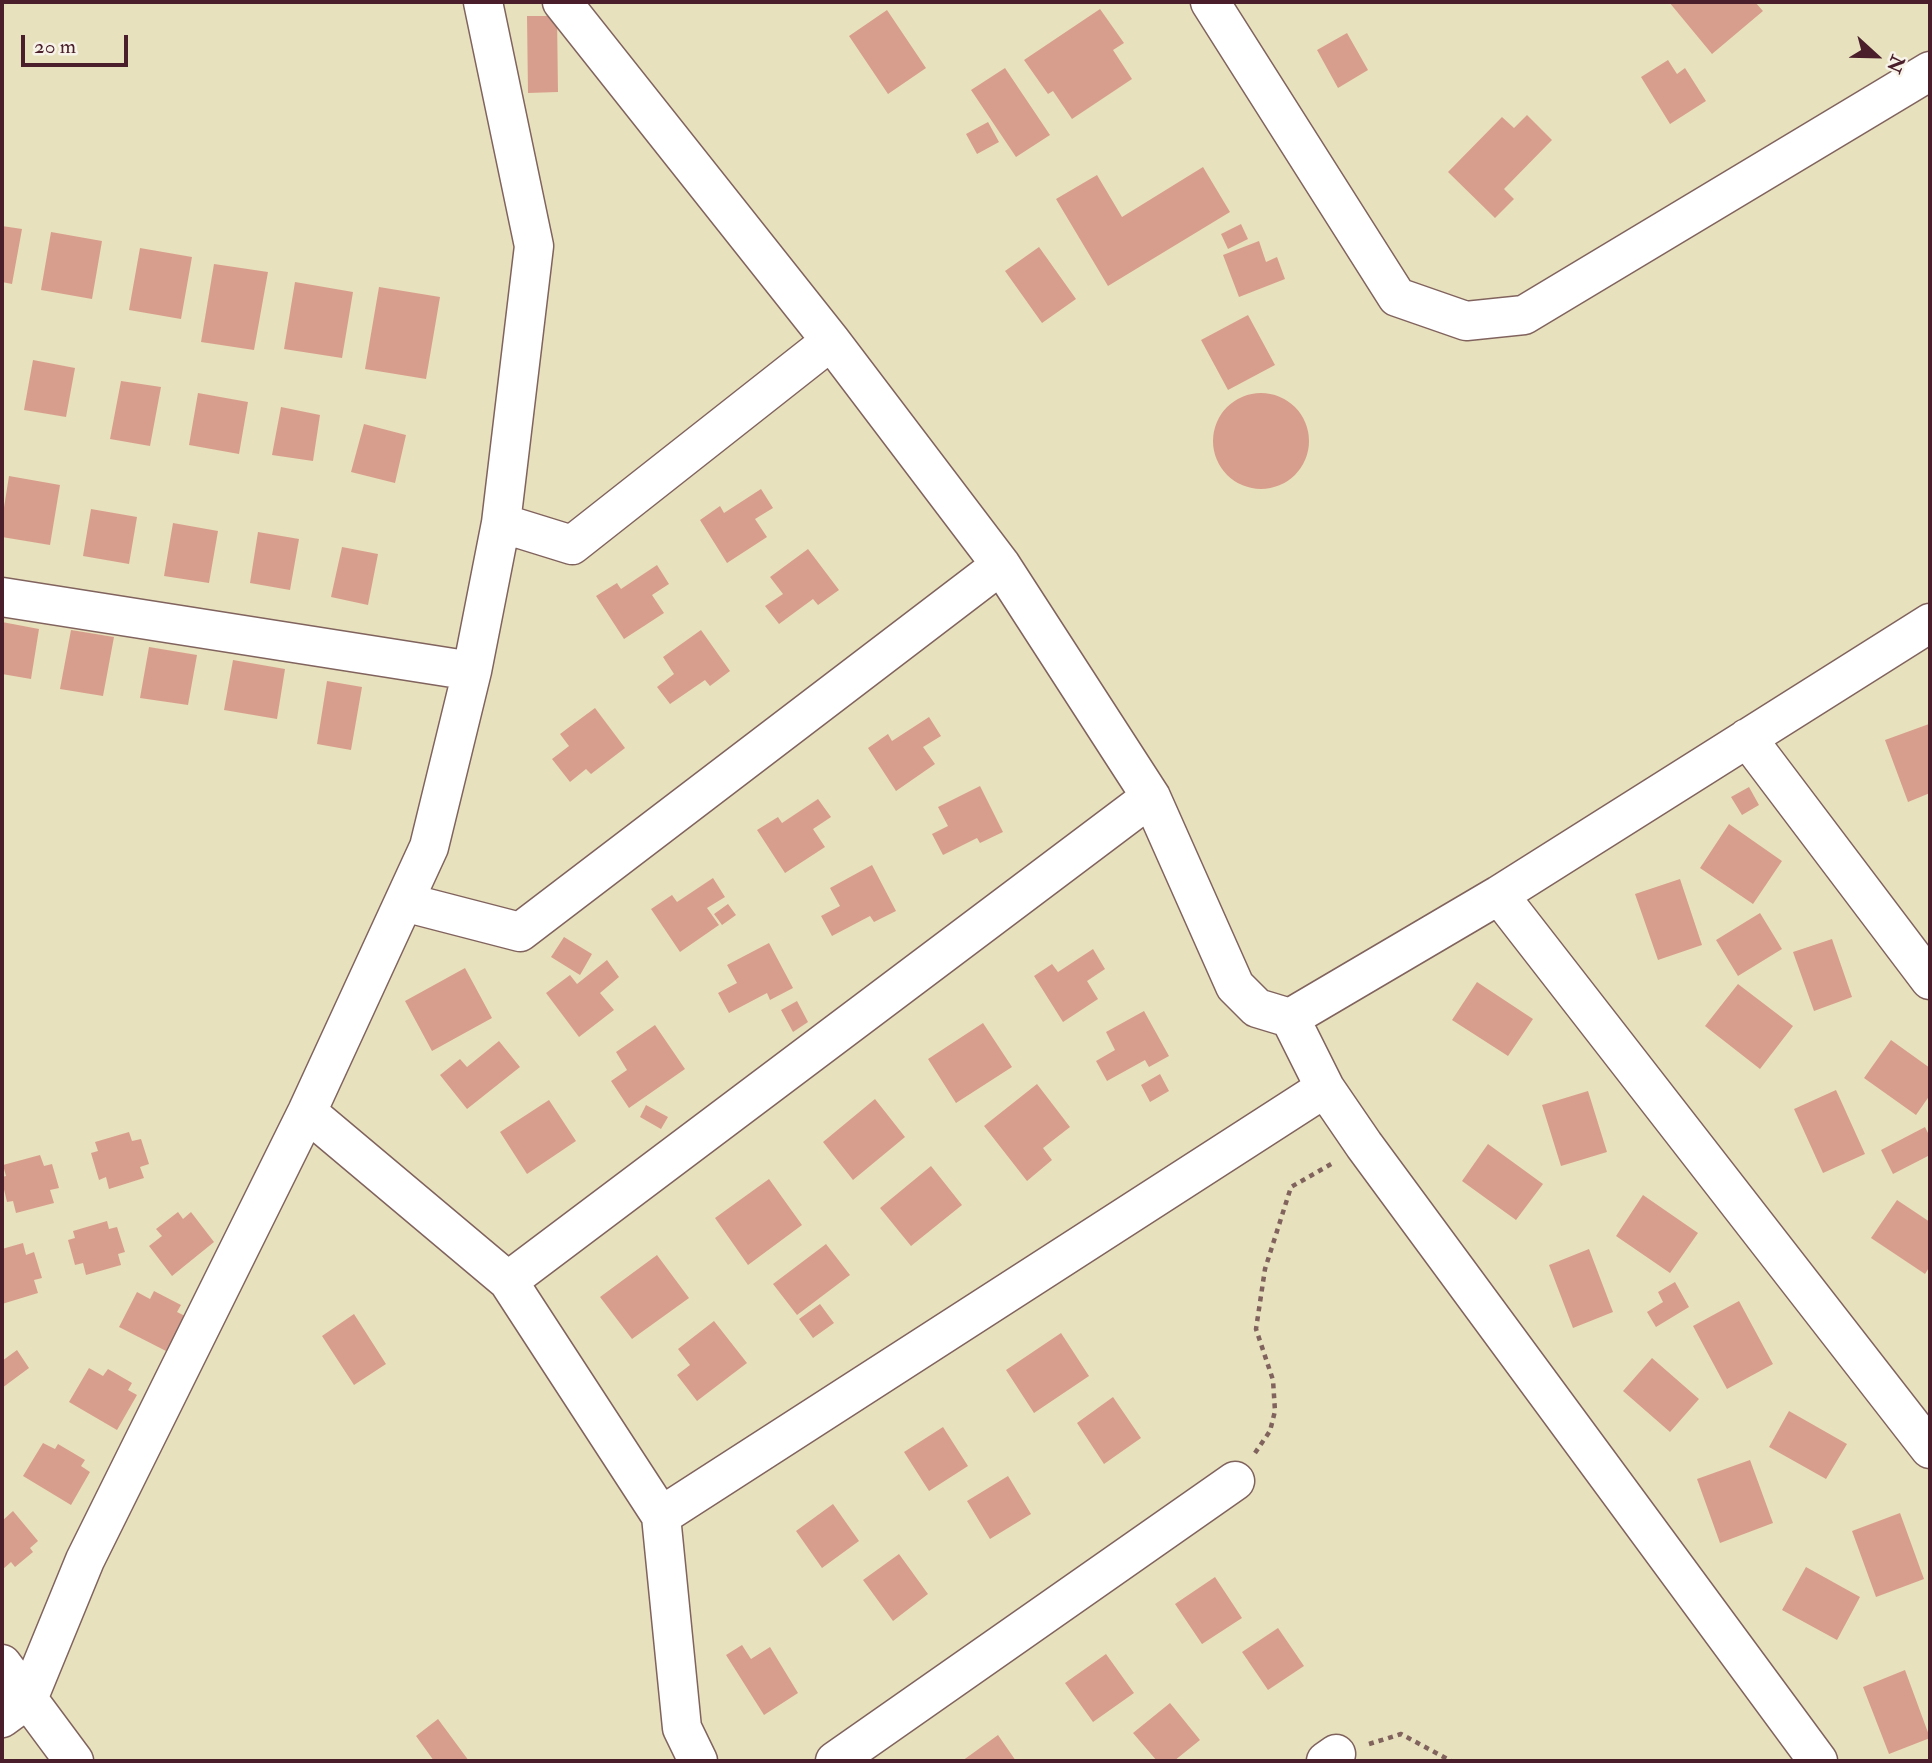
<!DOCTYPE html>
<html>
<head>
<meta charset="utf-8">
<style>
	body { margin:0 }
	#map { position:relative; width:1932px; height:1763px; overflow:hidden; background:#e8e1bd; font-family:"IM FELL Double Pica",serif }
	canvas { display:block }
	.frame { position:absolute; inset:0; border:4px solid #4a1f2b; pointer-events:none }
	.north { position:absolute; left:1841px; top:21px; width:70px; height:70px; -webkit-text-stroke:5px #f7f3e8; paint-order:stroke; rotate:112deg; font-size:19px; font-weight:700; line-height:28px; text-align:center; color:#4a1f2b }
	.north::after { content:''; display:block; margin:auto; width:24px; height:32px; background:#4a1f2b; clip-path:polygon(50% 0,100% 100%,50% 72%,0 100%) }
	.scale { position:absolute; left:21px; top:35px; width:107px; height:32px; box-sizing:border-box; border:4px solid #4a1f2b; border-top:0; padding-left:9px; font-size:21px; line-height:24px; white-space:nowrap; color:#4a1f2b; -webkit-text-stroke:5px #f7f3e8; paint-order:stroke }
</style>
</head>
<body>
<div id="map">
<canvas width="1932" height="1763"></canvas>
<div class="frame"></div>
<div class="north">N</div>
<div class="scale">20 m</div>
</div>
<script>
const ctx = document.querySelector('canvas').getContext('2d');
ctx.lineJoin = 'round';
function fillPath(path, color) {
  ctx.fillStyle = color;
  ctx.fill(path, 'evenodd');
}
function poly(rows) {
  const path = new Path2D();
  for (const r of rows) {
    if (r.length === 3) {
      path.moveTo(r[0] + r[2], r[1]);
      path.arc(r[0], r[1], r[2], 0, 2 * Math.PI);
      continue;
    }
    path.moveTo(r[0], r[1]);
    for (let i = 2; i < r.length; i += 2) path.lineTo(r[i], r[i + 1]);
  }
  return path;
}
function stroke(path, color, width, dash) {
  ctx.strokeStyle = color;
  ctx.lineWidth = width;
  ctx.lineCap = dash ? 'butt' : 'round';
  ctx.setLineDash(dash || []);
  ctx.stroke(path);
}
fillPath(poly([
	[1669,2,1755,2,1763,11,1712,54],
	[1100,9,1124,43,1113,50,1132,79,1072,119,1053,91,1048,94,1024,60],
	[887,10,926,68,888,94,849,36],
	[527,16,557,16,558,92,528,93],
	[1347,33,1368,70,1338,88,1317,50],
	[1668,60,1677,74,1685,68,1706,101,1670,124,1641,77],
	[1005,68,1050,135,1016,157,971,90],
	[1527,115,1552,140,1504,189,1514,199,1495,218,1448,172,1502,117,1514,128],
	[988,122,999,142,977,154,966,134],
	[1203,167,1230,212,1108,286,1056,199,1097,175,1122,217],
	[1241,224,1248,239,1228,249,1221,234],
	[2,226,22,229,12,284,2,282],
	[51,232,102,241,92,299,41,290],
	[1259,241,1266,262,1277,257,1285,279,1239,297,1223,255],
	[1039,247,1076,299,1042,323,1005,271],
	[140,248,192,257,181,319,129,310],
	[214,264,268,272,254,350,201,342],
	[295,282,353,292,342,358,284,349],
	[379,287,440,297,426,379,365,369],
	[1248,315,1275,365,1228,390,1201,340],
	[33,360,75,368,66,417,24,410],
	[121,381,161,387,150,446,110,439],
	[1261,441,48],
	[198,393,248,402,239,454,189,445],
	[281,407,320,415,313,461,272,455],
	[364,424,406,435,395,483,351,472],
	[9,476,60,485,50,545,2,537,2,520],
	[761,489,773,508,755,519,767,537,727,563,700,520,720,506,724,513],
	[91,509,137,517,129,564,83,556],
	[173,523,218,531,209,583,164,576],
	[258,532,299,539,290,590,250,583],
	[342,547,378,554,368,605,331,597],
	[808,549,839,590,818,605,813,599,779,624,765,606,783,594,770,577],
	[657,565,669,584,652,595,664,613,624,639,596,596,617,583,621,589],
	[2,622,39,629,31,679,2,674],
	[71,630,114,637,103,696,60,689],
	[701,630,730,671,710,686,705,680,670,704,657,687,674,674,663,657],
	[149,647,197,655,188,705,140,698],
	[233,660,285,669,277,719,224,710],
	[327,681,362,687,351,750,317,744],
	[595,708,625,748,591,774,586,769,570,782,552,759,569,746,560,734],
	[929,717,941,736,923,747,935,764,896,791,868,748,888,734,892,741],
	[1929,724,1930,793,1908,802,1885,740],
	[980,786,1003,832,980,843,977,838,943,855,932,834,948,826,938,807],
	[1749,787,1759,805,1742,815,1731,797],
	[818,799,831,817,813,829,825,847,785,873,757,830,778,817,782,823],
	[1729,824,1782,861,1753,904,1700,868],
	[872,865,896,911,874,922,870,916,832,936,821,916,840,906,830,888],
	[713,878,725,897,707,908,719,925,680,952,651,909,672,895,677,902],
	[1680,879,1702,945,1658,960,1635,894],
	[728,904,736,915,722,925,714,914],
	[1760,913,1782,949,1738,976,1716,940],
	[564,937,592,954,580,975,551,957],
	[1832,939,1852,997,1814,1011,1793,952],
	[769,943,793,988,770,1000,767,993,729,1013,718,993,737,983,727,965],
	[1093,949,1105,969,1087,981,1098,999,1063,1022,1034,976,1052,964,1058,972],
	[607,960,619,977,600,993,614,1010,579,1037,546,993,570,975,577,984],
	[465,968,492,1018,432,1051,405,1001],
	[1477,982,1533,1019,1508,1056,1452,1020],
	[1738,984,1793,1026,1760,1069,1705,1026],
	[797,1001,808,1022,793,1032,781,1010],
	[1144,1011,1169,1056,1149,1067,1145,1060,1107,1081,1096,1061,1115,1050,1106,1032],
	[983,1023,1012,1067,956,1103,928,1059],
	[655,1025,685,1069,629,1108,611,1081,627,1070,616,1052],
	[1891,1040,1930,1068,1930,1095,1916,1115,1864,1078],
	[499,1041,520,1067,467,1109,440,1075,460,1059,467,1067],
	[1160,1074,1169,1091,1150,1102,1141,1085],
	[1037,1084,1070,1127,1043,1148,1052,1160,1027,1181,984,1126],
	[1836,1090,1865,1154,1823,1173,1794,1109],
	[1588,1091,1607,1152,1561,1166,1542,1105],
	[875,1099,905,1137,853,1180,823,1142],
	[549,1100,576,1141,527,1174,500,1132],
	[646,1105,668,1117,661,1129,640,1117],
	[1925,1127,1930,1137,1930,1155,1893,1174,1881,1150],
	[129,1132,132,1141,141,1139,149,1164,140,1167,144,1178,109,1189,106,1177,99,1180,91,1153,98,1151,95,1142],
	[1488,1144,1543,1184,1516,1220,1462,1181],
	[40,1155,44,1166,52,1164,59,1188,50,1190,54,1203,16,1213,13,1201,7,1202,2,1181,2,1177,6,1176,3,1165],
	[931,1166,962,1205,911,1246,880,1208],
	[769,1179,802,1225,748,1265,715,1218],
	[1643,1195,1698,1233,1670,1273,1616,1236],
	[1897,1200,1930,1222,1930,1266,1925,1274,1871,1238],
	[178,1212,183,1219,191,1212,214,1242,172,1276,149,1246,162,1236,156,1229],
	[107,1221,109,1229,117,1227,125,1252,118,1254,121,1265,86,1275,83,1263,75,1265,68,1240,75,1238,73,1231],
	[23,1243,26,1255,34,1252,42,1278,34,1280,38,1293,2,1304,2,1249],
	[826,1244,850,1275,797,1315,773,1284],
	[1589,1249,1613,1312,1573,1328,1549,1265],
	[657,1255,689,1298,632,1339,600,1297],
	[1675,1282,1689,1307,1656,1327,1647,1312,1663,1302,1658,1292],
	[154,1291,181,1305,177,1312,185,1316,166,1351,119,1327,137,1292,150,1299],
	[1739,1301,1773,1364,1727,1389,1693,1326],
	[820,1304,834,1323,813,1338,799,1319],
	[354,1314,386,1364,354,1385,322,1336],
	[714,1321,747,1363,697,1401,677,1375,690,1365,678,1349],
	[1061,1333,1089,1376,1034,1413,1006,1370],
	[17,1350,29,1368,2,1388,2,1361],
	[1652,1358,1699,1399,1670,1432,1623,1391],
	[89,1368,103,1376,108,1369,132,1383,128,1390,137,1395,117,1430,69,1402],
	[1113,1397,1141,1438,1104,1464,1077,1423],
	[1789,1411,1847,1444,1826,1479,1769,1447],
	[943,1427,968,1466,929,1491,904,1452],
	[43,1443,55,1449,58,1444,85,1460,81,1466,90,1472,71,1505,23,1476],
	[1750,1460,1773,1523,1720,1543,1697,1479],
	[1008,1476,1031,1514,990,1539,967,1501],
	[833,1504,859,1541,822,1568,796,1531],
	[13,1511,38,1541,30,1548,33,1552,15,1567,11,1562,2,1570,2,1521],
	[1900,1513,1924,1579,1876,1597,1852,1531],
	[899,1554,928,1594,893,1621,863,1580],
	[1806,1567,1860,1597,1837,1640,1782,1610],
	[1215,1577,1242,1618,1202,1644,1175,1604],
	[1278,1628,1304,1666,1268,1690,1242,1652],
	[742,1645,751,1659,770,1647,798,1693,764,1715,726,1655],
	[1106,1654,1134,1693,1093,1722,1065,1683],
	[1905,1670,1930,1738,1889,1754,1863,1687],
	[1170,1703,1200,1740,1174,1761,1157,1761,1133,1733],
	[438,1719,469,1761,434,1761,416,1736],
	[998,1735,1016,1761,962,1761]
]), '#d89e8d');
const minor = poly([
	[562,2,831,341,1001,565,1151,797,1235,986,1257,1008,1290,1018,1499,895,1930,623],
	[1210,2,1397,297,1466,321,1524,315,1930,71],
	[501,523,572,545,831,341],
	[2,597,472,671],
	[1747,738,1930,980],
	[1499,895,1930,1449],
	[404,902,520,932,1001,565],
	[1290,1018,1325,1088,1364,1145,1818,1761],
	[307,1112,508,1281,661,1516,682,1728,698,1761],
	[508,1281,1151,797],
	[661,1516,1325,1088],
	[2,1664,74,1761],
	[2,1718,28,1699,85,1560,307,1112,429,847,472,671,501,523,534,246,483,2],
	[835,1761,1235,1481],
	[1326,1761,1336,1754]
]);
stroke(minor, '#81635e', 41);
stroke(poly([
	[1255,1453,1270,1431,1275,1411,1273,1380,1256,1329,1265,1269,1291,1187,1333,1163],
	[1369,1744,1401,1734,1451,1761]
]), '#81635e', 4.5, [5, 5]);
stroke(minor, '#fff', 38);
</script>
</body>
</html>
